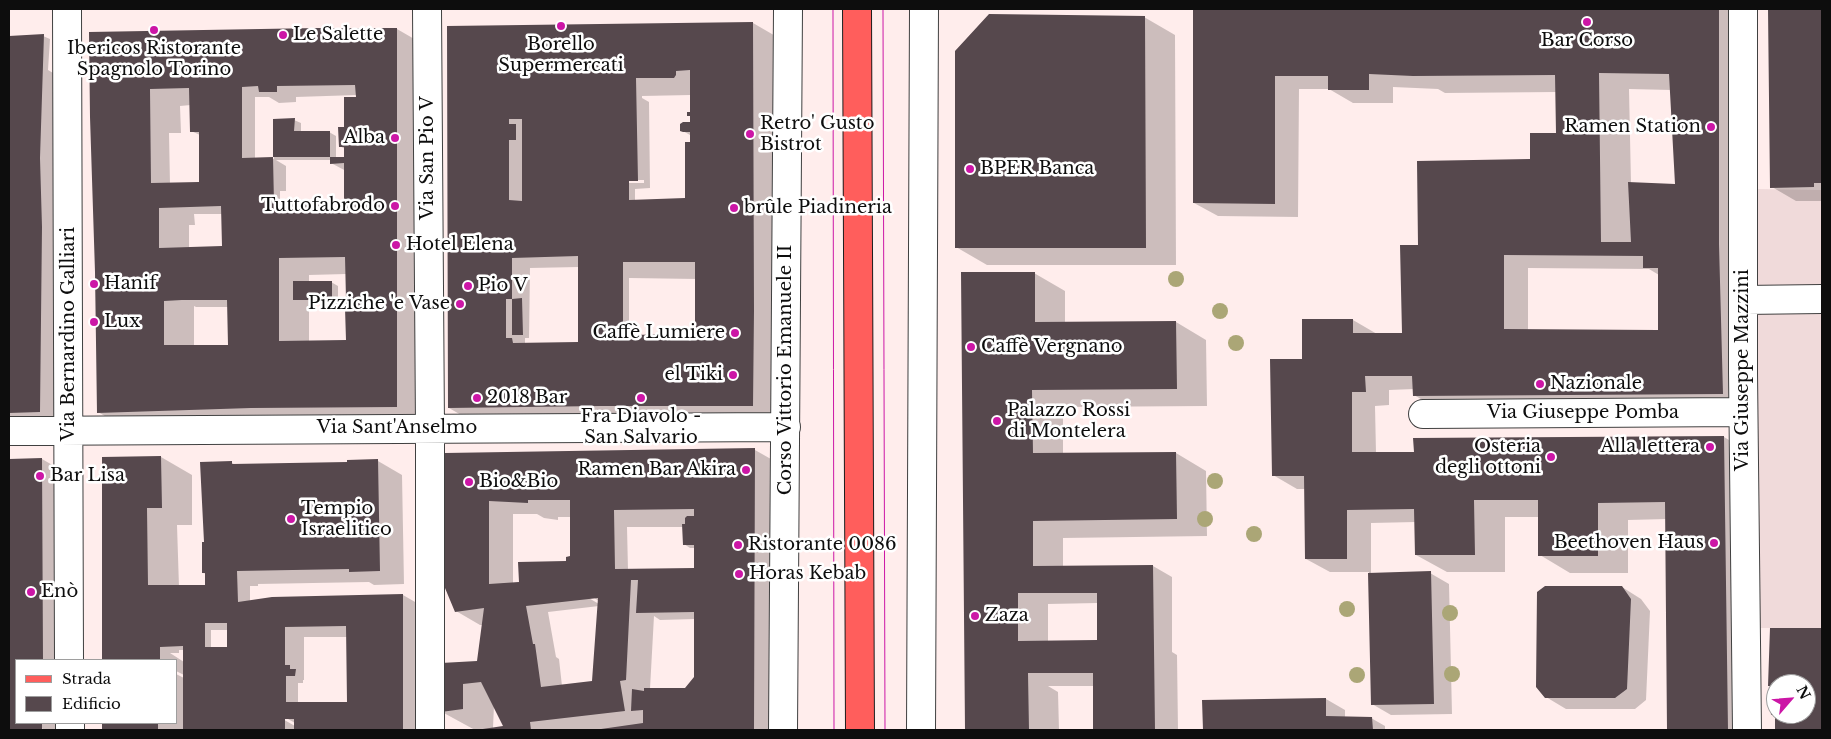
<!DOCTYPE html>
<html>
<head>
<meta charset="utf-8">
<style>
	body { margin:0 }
	#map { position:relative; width:1831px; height:739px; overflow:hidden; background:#ffedec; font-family:"Libre Baskerville",serif }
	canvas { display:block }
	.frame { position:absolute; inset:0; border:10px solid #0d0d0d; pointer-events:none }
	.legend { position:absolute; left:15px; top:659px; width:162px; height:65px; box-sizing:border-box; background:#fff; border:1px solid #9e9e9e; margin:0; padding:6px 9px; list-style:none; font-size:15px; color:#0d0d0d }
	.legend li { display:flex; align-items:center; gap:10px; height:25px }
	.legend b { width:25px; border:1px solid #9e9e9e }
	.north { position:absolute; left:1766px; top:674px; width:50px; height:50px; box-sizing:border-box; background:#fff; border:1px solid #9e9e9e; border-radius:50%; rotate:63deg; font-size:14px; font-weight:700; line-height:20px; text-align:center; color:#0d0d0d }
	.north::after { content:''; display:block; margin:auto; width:18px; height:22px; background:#cc16a6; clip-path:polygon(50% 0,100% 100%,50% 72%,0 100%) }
</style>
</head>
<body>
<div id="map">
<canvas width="1831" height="739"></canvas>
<div class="frame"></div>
<ul class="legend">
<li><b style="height:6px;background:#ff5e5c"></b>Strada</li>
<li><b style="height:14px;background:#56484d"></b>Edificio</li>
</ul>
<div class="north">N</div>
</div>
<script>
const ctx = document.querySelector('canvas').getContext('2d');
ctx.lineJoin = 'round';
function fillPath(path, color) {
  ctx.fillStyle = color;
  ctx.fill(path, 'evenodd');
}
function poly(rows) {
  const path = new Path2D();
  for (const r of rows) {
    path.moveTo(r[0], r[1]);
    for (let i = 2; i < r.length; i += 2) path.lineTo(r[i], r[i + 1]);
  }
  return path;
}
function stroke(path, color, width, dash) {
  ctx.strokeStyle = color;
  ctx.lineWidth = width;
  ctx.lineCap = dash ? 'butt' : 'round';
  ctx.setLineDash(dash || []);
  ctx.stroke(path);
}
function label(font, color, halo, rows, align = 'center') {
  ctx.font = font + ' "Libre Baskerville",serif';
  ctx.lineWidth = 5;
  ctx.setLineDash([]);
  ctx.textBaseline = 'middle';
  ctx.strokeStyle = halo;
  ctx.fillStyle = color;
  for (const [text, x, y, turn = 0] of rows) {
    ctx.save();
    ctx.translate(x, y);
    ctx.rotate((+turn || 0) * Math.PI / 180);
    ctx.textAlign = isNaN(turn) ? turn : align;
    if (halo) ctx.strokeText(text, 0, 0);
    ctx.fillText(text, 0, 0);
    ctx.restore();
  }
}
fillPath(poly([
	[1756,189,1822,190,1822,628,1756,628]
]), '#f0dada');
fillPath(poly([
	[1194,9,1730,9,1746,407,1438,409,1414,395,1414,389,1389,390,1389,405,1375,406,1376,453,1415,453,1724,437,1754,455,1758,730,1669,730,1667,519,1628,520,1628,573,1570,573,1540,555,1539,517,1505,517,1505,572,1447,572,1416,555,1416,522,1371,523,1371,574,1430,573,1449,584,1452,714,1391,715,1372,704,1369,572,1330,572,1306,559,1305,489,1297,489,1273,475,1303,360,1353,320,1377,334,1403,334,1420,246,1530,161,1557,134,1557,92,1445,93,1438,89,1393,87,1393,103,1353,103,1329,89,1299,89,1298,217,1218,216,1194,203],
	[1629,89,1671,90,1676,185,1631,184],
	[1528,268,1649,269,1659,275,1659,331,1528,330],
	[1770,9,1822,9,1822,201,1796,201,1772,187],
	[1144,17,1175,35,1176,265,987,265,956,247],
	[753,23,784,41,783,423,468,419,449,408,448,27],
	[691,95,691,113,689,115,691,117,692,123,681,130,690,135,692,144,690,200,635,201,635,189,650,188,649,102,642,98,642,96],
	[628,180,644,180,644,183,628,183],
	[579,267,580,343,525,344,525,338,529,338,530,268],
	[629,278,697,279,697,335,629,336],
	[397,29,416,40,427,424,129,430,98,412,91,33],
	[357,95,340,146,345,149,345,158,336,158,336,136,329,132,301,132,301,123,294,120,274,120,274,159,255,159,255,97,269,97,279,103,296,102,296,97],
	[191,105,191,131,200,135,201,183,170,184,169,133,181,133,180,106],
	[276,160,331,160,331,163,346,171,346,214,329,204,280,205,280,191,286,191,286,166],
	[194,214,222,214,223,248,189,248,189,225,195,225],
	[346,274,347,301,338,301,338,286,331,282,309,282,309,275],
	[309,303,337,303,337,305,347,310,347,341,309,342],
	[194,306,196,307,228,307,229,347,194,347],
	[43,36,50,39,48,70,72,84,70,175,53,175,55,301,71,429,9,423,9,38],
	[962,273,1034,273,1065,291,1065,323,1176,322,1206,340,1207,406,1063,407,1063,454,1176,453,1206,471,1207,536,1063,538,1063,567,1153,566,1172,577,1172,652,1177,655,1178,730,1095,730,1094,686,1048,686,1058,692,1059,730,967,730],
	[1098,603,1102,642,1048,642,1048,604],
	[755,450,785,467,785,730,475,730,442,712,478,663,483,625,480,625,456,611,446,454],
	[513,514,537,514,544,518,558,520,558,517,571,517,570,562,524,582,513,583],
	[627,527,684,527,684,544,690,548,695,548,695,569,628,570],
	[588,594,599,601,599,604,587,597],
	[599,606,593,682,562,686,559,659,556,657,548,612],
	[654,616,660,620,695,619,696,678,686,689,650,689],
	[494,705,505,727,493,728],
	[161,457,192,475,192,525,177,525,179,587,206,587,207,574,203,573,205,543,231,462,235,465,348,463,378,461,402,475,404,584,374,585,369,582,258,584,258,586,250,586,250,601,403,595,422,606,422,679,416,679,416,730,104,730,104,723,176,723,176,674,184,678,184,675,176,671,176,660,103,660,103,458],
	[211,630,228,630,228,648,211,648],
	[304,637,347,637,348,703,298,704,298,683,303,683,303,680,304,680],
	[179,650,185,650,184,662,170,653,179,653],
	[281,715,295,723,295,726,279,717],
	[42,459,73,477,62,660,16,660,16,723,61,723,61,730,45,730,37,726,36,728,40,730,9,730,9,460],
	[1622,587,1641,599,1650,611,1646,700,1635,709,1566,709,1546,697],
	[1772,629,1822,629,1822,730,1776,730,1776,716,1772,714],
	[1776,684,1806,684,1806,714,1776,714],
	[1326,699,1345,710,1345,717,1371,718,1385,726,1385,730,1204,730,1204,701]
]), '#0003');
fillPath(poly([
	[1193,9,1719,9,1719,244,1723,394,1413,396,1412,376,1365,376,1366,392,1352,392,1352,452,1414,452,1413,438,1724,436,1728,730,1667,730,1665,502,1598,503,1598,556,1538,556,1538,500,1474,500,1475,555,1415,555,1414,509,1347,510,1347,559,1305,559,1304,476,1272,476,1270,359,1302,359,1302,319,1353,319,1353,333,1402,333,1400,245,1418,245,1417,161,1530,159,1530,133,1556,133,1555,75,1413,76,1369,74,1369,90,1328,90,1328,76,1275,76,1275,204,1193,203],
	[1599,73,1669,74,1675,184,1628,182,1631,242,1601,242],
	[1504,255,1643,256,1643,268,1658,268,1658,330,1504,329],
	[1768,9,1822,9,1822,183,1814,183,1814,187,1770,188],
	[989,14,1145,16,1146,248,955,248,955,51],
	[753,22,754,311,753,406,601,406,448,408,447,26],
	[690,70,690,112,687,112,687,116,690,116,690,122,683,122,680,124,680,131,683,132,690,132,690,142,685,142,685,198,629,200,629,181,638,181,636,78,674,78,676,75,676,71],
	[509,119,522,119,522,201,509,200,509,140,516,140,516,124,509,124],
	[578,256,578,342,513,343,512,338,506,338,506,299,512,299,512,258],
	[623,262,695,262,695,334,623,335],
	[318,28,397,28,397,407,251,408,97,413,95,272,90,117,89,32],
	[355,85,356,97,344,97,344,127,338,127,339,147,344,147,344,157,330,157,330,164,344,163,344,213,329,213,329,203,274,203,273,157,242,158,242,87,258,86,259,92,277,92,277,86],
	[189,88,190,132,199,132,199,182,151,183,150,89],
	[221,206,222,246,159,248,159,208],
	[345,257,346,299,335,300,335,305,341,305,340,308,345,308,346,340,279,341,279,258],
	[182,300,227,300,228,345,164,345,164,301],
	[44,34,40,158,42,227,40,412,9,413,9,36],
	[295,118,294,131,330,131,330,157,273,157,273,119],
	[961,272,1035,272,1035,322,1176,321,1177,389,1032,390,1033,453,1176,452,1177,519,1033,521,1033,566,1153,565,1155,730,1093,730,1093,673,1028,673,1029,730,965,730],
	[1018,593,1097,593,1097,640,1018,641],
	[293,281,332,281,332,300,293,300],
	[522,298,523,335,512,335,512,299],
	[755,448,754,730,594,730,643,723,643,710,631,711,632,689,644,691,644,688,685,688,694,677,694,612,636,613,638,580,631,580,626,680,620,681,625,711,530,722,531,730,476,730,503,726,481,682,463,684,463,709,441,712,441,663,477,661,484,608,455,612,445,588,445,453],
	[528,500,570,500,570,556,566,557,566,561,518,562,519,582,489,584,489,501,528,503],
	[694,509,694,516,687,516,685,518,685,524,682,524,683,545,694,545,694,568,615,569,614,510],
	[598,598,592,681,541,687,535,644,533,644,526,606],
	[161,456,162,508,147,508,148,585,205,585,205,573,202,573,202,542,204,542,200,462,232,461,232,464,347,462,347,460,378,459,380,571,349,572,349,569,237,571,238,602,272,597,403,594,403,730,294,730,294,719,285,719,285,730,183,730,183,646,160,647,160,660,102,660,102,457],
	[205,623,227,623,227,647,205,647],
	[346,626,347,702,286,702,286,676,295,676,296,669,290,669,290,665,285,665,285,627],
	[42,458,43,660,16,660,16,723,42,723,42,730,9,730,9,459],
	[1431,571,1434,704,1371,705,1368,573],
	[1545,586,1622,586,1631,599,1627,689,1615,698,1545,698,1536,687,1537,592],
	[1770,628,1822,628,1822,730,1775,730,1775,714,1771,715,1770,686,1768,686],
	[1776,684,1806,684,1806,714,1775,714],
	[1326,698,1326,716,1372,717,1373,730,1203,730,1202,700],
	[102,723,158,723,158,730,102,730]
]), '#56484d');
const street = poly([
	[67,9,69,660],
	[427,9,430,428,430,730],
	[1743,9,1743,373,1747,730],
	[1743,300,1822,299],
	[1423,414,1743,412],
	[9,431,786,427],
	[70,723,70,730],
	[783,730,788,9],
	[921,730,924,9]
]);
const primary = poly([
	[857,9,860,730]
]);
stroke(street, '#404040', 30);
stroke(primary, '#1e1e1e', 30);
stroke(street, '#fff', 28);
stroke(primary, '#ff5e5c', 28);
stroke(poly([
	[833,9,834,730],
	[883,9,885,730]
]), '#cc16a6', 1);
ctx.fillStyle = '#aba676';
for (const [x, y] of [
	[1176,279],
	[1220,311],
	[1236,343],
	[1215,481],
	[1205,519],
	[1254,534],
	[1347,609],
	[1450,613],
	[1452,674],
	[1357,675]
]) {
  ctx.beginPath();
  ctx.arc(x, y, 8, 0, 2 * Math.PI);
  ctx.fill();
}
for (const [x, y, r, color] of [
	[1587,22,5,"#cc16a6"],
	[561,26,5,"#cc16a6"],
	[154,30,5,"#cc16a6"],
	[283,35,5,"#cc16a6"],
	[1711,127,5,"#cc16a6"],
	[750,134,5,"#cc16a6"],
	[395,138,5,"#cc16a6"],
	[970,169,5,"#cc16a6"],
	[395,206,5,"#cc16a6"],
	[734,208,5,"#cc16a6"],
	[396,245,5,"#cc16a6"],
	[94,284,5,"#cc16a6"],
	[468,286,5,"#cc16a6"],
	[460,304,5,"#cc16a6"],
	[94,322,5,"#cc16a6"],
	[735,333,5,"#cc16a6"],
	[971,347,5,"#cc16a6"],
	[733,375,5,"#cc16a6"],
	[1540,384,5,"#cc16a6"],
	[477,398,5,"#cc16a6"],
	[641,398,5,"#cc16a6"],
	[997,421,5,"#cc16a6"],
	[1710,447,5,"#cc16a6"],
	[1551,457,5,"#cc16a6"],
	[746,470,5,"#cc16a6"],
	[40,476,5,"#cc16a6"],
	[469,482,5,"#cc16a6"],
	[291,519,5,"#cc16a6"],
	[1714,543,5,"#cc16a6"],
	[738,545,5,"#cc16a6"],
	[739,574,5,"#cc16a6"],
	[31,592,5,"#cc16a6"],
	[975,616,5,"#cc16a6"]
]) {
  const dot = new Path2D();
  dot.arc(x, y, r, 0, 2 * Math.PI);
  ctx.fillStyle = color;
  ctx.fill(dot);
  stroke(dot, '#fff', 2);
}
label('18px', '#0d0d0d', '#fff', [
	["Le Salette",293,35],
	["Bar Corso",1587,41,"center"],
	["Borello",561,45,"center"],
	["Supermercati",561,66,"center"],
	["Ibericos Ristorante",154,49,"center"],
	["Spagnolo Torino",154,70,"center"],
	["Retro' Gusto",760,124],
	["Bistrot",760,145],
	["Ramen Station",1701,127,"right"],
	["Alba",385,138,"right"],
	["BPER Banca",980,169],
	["Tuttofabrodo",385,206,"right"],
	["brûle Piadineria",744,208],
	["Hotel Elena",406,245],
	["Hanif",104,284],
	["Pio V",478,286],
	["Pizziche 'e Vase",450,304,"right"],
	["Lux",104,322],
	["Caffè Lumiere",725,333,"right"],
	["Caffè Vergnano",981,347],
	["el Tiki",723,375,"right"],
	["Nazionale",1550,384],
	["2018 Bar",487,398],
	["Palazzo Rossi",1007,411],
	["di Montelera",1007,432],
	["Fra Diavolo -",641,417,"center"],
	["San Salvario",641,438,"center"],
	["Osteria",1541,447,"right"],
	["degli ottoni",1541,468,"right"],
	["Alla lettera",1700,447,"right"],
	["Ramen Bar Akira",736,470,"right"],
	["Bar Lisa",50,476],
	["Bio&Bio",479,482],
	["Tempio",301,509],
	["Israelitico",301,530],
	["Beethoven Haus",1704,543,"right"],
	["Ristorante 0086",748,545],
	["Horas Kebab",749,574],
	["Enò",41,592],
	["Zaza",985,616]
], 'left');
label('18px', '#0d0d0d', '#fff', [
	["Via San Pio V",428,158,-90],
	["Via Bernardino Galliari",69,334,-90],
	["Corso Vittorio Emanuele II",786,370,-90],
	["Via Giuseppe Mazzini",1743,370,-90],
	["Via Giuseppe Pomba",1583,413],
	["Via Sant'Anselmo",397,428]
]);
</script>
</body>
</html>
